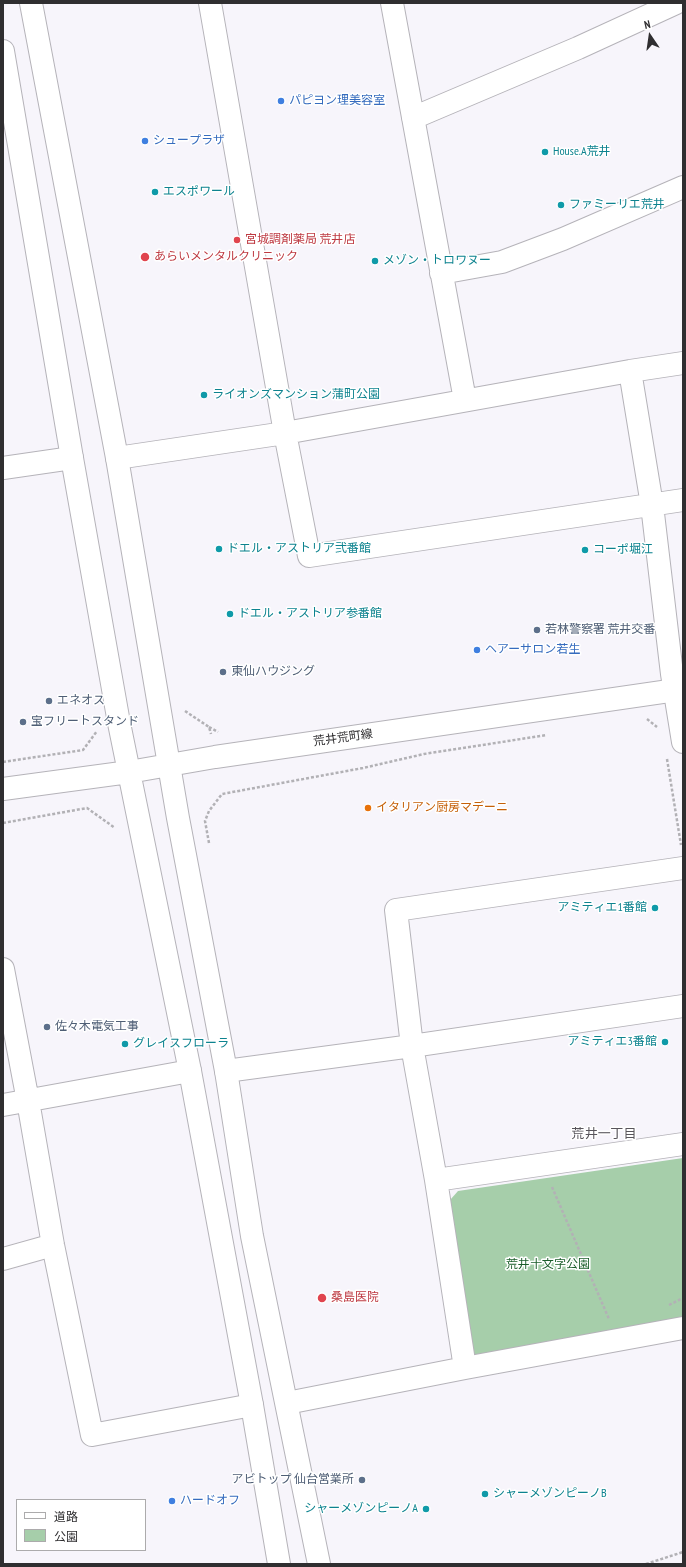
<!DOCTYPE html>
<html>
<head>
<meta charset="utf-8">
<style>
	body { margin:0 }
	#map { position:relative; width:686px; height:1567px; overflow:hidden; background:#f7f5fb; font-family:"PT Sans Narrow","Noto Sans JP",sans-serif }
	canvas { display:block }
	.frame { position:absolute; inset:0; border:4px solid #2f2e30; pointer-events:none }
	.legend { position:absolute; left:16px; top:1499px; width:130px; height:52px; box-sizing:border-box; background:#fff; border:1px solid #acabac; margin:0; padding:5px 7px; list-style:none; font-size:12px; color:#2f2e30 }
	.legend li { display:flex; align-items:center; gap:8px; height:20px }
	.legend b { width:20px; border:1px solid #acabac }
	.north { position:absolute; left:630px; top:16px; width:40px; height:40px; -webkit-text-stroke:3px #fff; paint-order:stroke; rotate:347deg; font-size:11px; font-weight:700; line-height:16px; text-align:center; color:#2f2e30 }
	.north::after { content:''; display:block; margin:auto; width:14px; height:18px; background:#2f2e30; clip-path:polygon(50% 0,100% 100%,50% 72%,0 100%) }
</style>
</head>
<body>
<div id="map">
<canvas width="686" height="1567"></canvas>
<div class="frame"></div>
<ul class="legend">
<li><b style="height:5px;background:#fff"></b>道路</li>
<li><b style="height:11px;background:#a6ceaa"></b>公園</li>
</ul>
<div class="north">N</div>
</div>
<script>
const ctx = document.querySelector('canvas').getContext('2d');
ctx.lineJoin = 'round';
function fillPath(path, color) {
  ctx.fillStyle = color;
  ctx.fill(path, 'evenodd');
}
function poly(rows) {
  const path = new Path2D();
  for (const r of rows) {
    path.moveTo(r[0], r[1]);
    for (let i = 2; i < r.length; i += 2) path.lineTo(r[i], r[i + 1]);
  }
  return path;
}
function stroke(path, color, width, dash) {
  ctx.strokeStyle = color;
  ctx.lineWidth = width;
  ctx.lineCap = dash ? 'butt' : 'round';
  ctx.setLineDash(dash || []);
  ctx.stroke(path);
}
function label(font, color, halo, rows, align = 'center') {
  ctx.font = font + ' "PT Sans Narrow","Noto Sans JP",sans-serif';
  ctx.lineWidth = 3;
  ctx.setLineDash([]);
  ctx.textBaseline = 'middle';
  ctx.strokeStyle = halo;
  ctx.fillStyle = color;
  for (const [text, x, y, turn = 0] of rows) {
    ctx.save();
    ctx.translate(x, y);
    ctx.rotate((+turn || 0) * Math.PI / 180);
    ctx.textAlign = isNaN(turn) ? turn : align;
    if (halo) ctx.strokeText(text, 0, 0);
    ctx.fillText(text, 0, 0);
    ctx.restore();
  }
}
fillPath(poly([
	[683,1158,683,1328,479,1366,465,1347,443,1208,458,1191]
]), '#a6ceaa');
const street = poly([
	[210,3,285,433,309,556,683,500],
	[392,3,465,400],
	[413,118,578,48,676,3],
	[441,273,502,262,563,239,683,187],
	[630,371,652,505,672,674,683,742],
	[117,458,285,433,630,371,683,363],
	[3,468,72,458],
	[3,969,28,1101,53,1245,92,1435,252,1405],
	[226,1071,412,1046,683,1006],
	[3,1105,190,1071],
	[436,1180,683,1144],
	[3,1259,53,1245],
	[465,1368,436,1180,412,1046,396,910,683,868],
	[287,1403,465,1368,683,1328]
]);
const secondary = poly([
	[31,3,117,458,178,818,226,1071,252,1236,319,1564],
	[3,51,72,458,119,723,190,1071,252,1405,279,1564],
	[3,789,129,772,215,757,683,689]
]);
stroke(street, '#b5b3b9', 24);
stroke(secondary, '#b5b3b9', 24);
stroke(poly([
	[185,711,209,727,211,734],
	[647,719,657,727],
	[209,727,218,732],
	[667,759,681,845],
	[3,762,83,750,97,731],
	[3,823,87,808,115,828],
	[209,843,205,821,209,811,222,794,363,768,424,754,547,735],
	[552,1187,609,1319],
	[669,1305,683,1298],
	[646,1564,683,1552]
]), '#b2b1b5', 2.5, [3, 2]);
stroke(street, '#fff', 22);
stroke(secondary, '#fff', 22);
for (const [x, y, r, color] of [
	[281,101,4,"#3f7fe0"],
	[145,141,4,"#3f7fe0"],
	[545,152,4,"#0f9aa8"],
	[155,192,4,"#0f9aa8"],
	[561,205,4,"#0f9aa8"],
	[237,240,4,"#e0444e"],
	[145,257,5,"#e0444e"],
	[375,261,4,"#0f9aa8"],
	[204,395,4,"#0f9aa8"],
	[219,549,4,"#0f9aa8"],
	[585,550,4,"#0f9aa8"],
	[230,614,4,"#0f9aa8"],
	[537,630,4,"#5c6f8a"],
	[477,650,4,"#3f7fe0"],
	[223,672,4,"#5c6f8a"],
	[49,701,4,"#5c6f8a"],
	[23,722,4,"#5c6f8a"],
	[368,808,4,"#e8710a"],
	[655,908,4,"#0f9aa8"],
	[47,1027,4,"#5c6f8a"],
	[665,1042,4,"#0f9aa8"],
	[125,1044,4,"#0f9aa8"],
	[322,1298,5,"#e0444e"],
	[362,1480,4,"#5c6f8a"],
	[485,1494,4,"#0f9aa8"],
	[172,1501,4,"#3f7fe0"],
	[426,1509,4,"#0f9aa8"]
]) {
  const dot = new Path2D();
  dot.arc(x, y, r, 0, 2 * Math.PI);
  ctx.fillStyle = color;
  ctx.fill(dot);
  stroke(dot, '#fff', 1.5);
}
label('12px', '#366cbe', '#fff', [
	["パピヨン理美容室",289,101],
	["シュープラザ",153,141],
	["ヘアーサロン若生",485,650],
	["ハードオフ",180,1501]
], 'left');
label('12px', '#0d838f', '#fff', [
	["House.A荒井",553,152],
	["エスポワール",163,192],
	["ファミーリエ荒井",569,205],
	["メゾン・トロワヌー",383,261],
	["ライオンズマンション蒲町公園",212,395],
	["ドエル・アストリア弐番館",227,549],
	["コーポ堀江",593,550],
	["ドエル・アストリア参番館",238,614],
	["アミティエ1番館",647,908,"right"],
	["アミティエ3番館",657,1042,"right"],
	["グレイスフローラ",133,1044],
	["シャーメゾンピーノB",493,1494],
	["シャーメゾンピーノA",418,1509,"right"]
], 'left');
label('12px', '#be3a42', '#fff', [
	["宮城調剤薬局 荒井店",245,240],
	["あらいメンタルクリニック",154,257],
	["桑島医院",331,1298]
], 'left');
label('12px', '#4e5e75', '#fff', [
	["若林警察署 荒井交番",545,630],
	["東仙ハウジング",231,672],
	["エネオス",57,701],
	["宝フリートスタンド",31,722],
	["佐々木電気工事",55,1027],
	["アビトップ 仙台営業所",354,1480,"right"]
], 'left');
label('12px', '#2f2e30', '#fff', [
	["荒井荒町線",343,738,-8]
]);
label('12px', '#c56008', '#fff', [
	["イタリアン厨房マデーニ",376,808]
], 'left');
label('12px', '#1a5d2a', '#fff', [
	["荒井十文字公園",548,1265]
]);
label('13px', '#58555b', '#fff', [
	["荒井一丁目",604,1134]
]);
</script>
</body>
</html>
